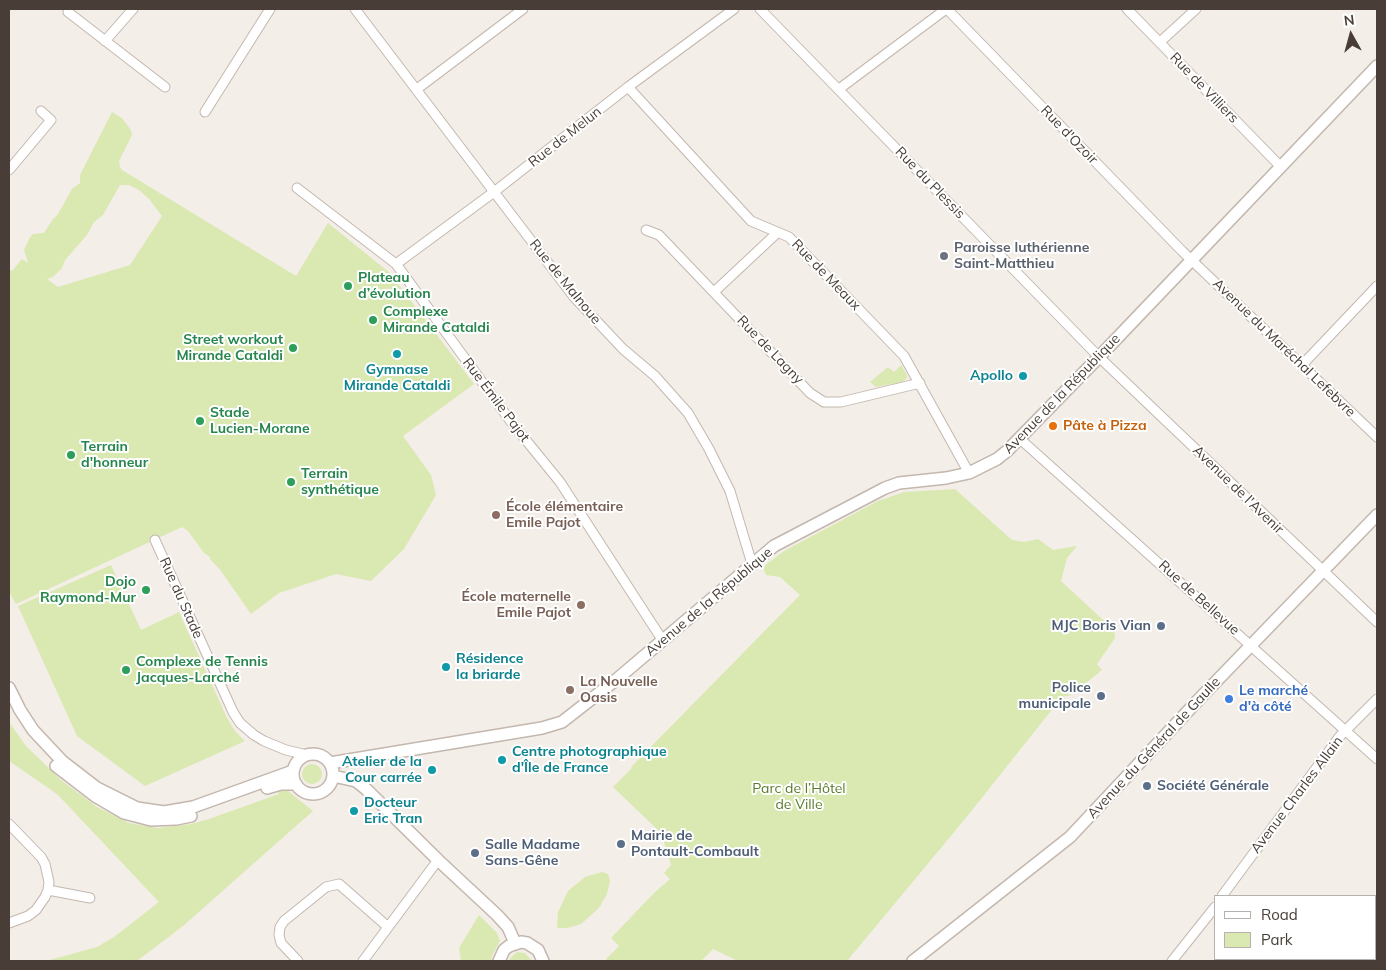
<!DOCTYPE html>
<html>
<head>
<meta charset="utf-8">
<style>
	body { margin:0 }
	#map { position:relative; width:1386px; height:970px; overflow:hidden; background:#f4eee9; font-family:Mulish,sans-serif }
	canvas { display:block }
	.frame { position:absolute; inset:0; border:10px solid #483e37; pointer-events:none }
	.legend { position:absolute; left:1214px; top:895px; width:162px; height:65px; box-sizing:border-box; background:#fff; border:1px solid #b6b2af; margin:0; padding:6px 9px; list-style:none; font-size:15px; color:#483e37 }
	.legend li { display:flex; align-items:center; gap:10px; height:25px }
	.legend b { width:25px; border:1px solid #b6b2af }
	.north { position:absolute; left:1326px; top:10px; width:50px; height:50px; -webkit-text-stroke:4px #fff; paint-order:stroke; rotate:353deg; font-size:14px; font-weight:700; line-height:20px; text-align:center; color:#483e37 }
	.north::after { content:''; display:block; margin:auto; width:18px; height:22px; background:#483e37; clip-path:polygon(50% 0,100% 100%,50% 72%,0 100%) }
</style>
</head>
<body>
<div id="map">
<canvas width="1386" height="970"></canvas>
<div class="frame"></div>
<ul class="legend">
<li><b style="height:6px;background:#fff"></b>Road</li>
<li><b style="height:14px;background:#dae8b1"></b>Park</li>
</ul>
<div class="north">N</div>
</div>
<script>
const ctx = document.querySelector('canvas').getContext('2d');
ctx.lineJoin = 'round';
function fillPath(path, color) {
  ctx.fillStyle = color;
  ctx.fill(path, 'evenodd');
}
function poly(rows) {
  const path = new Path2D();
  for (const r of rows) {
    if (r.length === 3) {
      path.moveTo(r[0] + r[2], r[1]);
      path.arc(r[0], r[1], r[2], 0, 2 * Math.PI);
      continue;
    }
    path.moveTo(r[0], r[1]);
    for (let i = 2; i < r.length; i += 2) path.lineTo(r[i], r[i + 1]);
  }
  return path;
}
function stroke(path, color, width, dash) {
  ctx.strokeStyle = color;
  ctx.lineWidth = width;
  ctx.lineCap = dash ? 'butt' : 'round';
  ctx.setLineDash(dash || []);
  ctx.stroke(path);
}
function label(font, color, halo, rows, align = 'center') {
  ctx.font = font + ' Mulish,sans-serif';
  ctx.lineWidth = 4;
  ctx.setLineDash([]);
  ctx.textBaseline = 'middle';
  ctx.strokeStyle = halo;
  ctx.fillStyle = color;
  for (const [text, x, y, turn = 0] of rows) {
    ctx.save();
    ctx.translate(x, y);
    ctx.rotate((+turn || 0) * Math.PI / 180);
    ctx.textAlign = isNaN(turn) ? turn : align;
    if (halo) ctx.strokeText(text, 0, 0);
    ctx.fillText(text, 0, 0);
    ctx.restore();
  }
}
fillPath(poly([
	[112,112,122,118,131,130,132,135,119,161,120,167,122,170,296,276,328,223,390,273,474,384,403,436,431,475,436,495,404,549,371,581,336,574,279,593,251,614,221,571,210,559,210,557,204,553,188,531,182,527,16,604,9,592,9,269,12,271,22,259,28,263,24,250,30,237,33,234,44,233,53,219,58,214,72,189,80,183,80,175],
	[120,185,129,185,139,190,149,199,162,216,130,265,58,287,47,279,53,277,62,268,65,260,87,235,94,222,103,215],
	[901,365,907,375,907,378,902,382,876,387,870,382,888,367,894,372],
	[955,489,1012,540,1024,542,1038,539,1053,550,1077,546,1067,558,1061,581,1102,619,1114,627,1115,638,1097,664,1102,670,1071,695,1062,697,965,819,847,961,738,961,713,949,701,961,608,961,606,959,619,946,611,938,654,893,670,879,664,873,671,865,661,833,613,787,632,768,631,767,800,595,780,577,766,575,764,570,764,566,784,551,878,501,904,492],
	[111,565,141,630,179,612,227,718,235,731,245,741,145,786,77,736,18,606],
	[9,722,26,746,61,780,97,807,129,823,158,828,191,824,209,819,279,794,278,791,288,791,313,811,183,926,137,961,46,961,97,947,114,937,159,902,57,794,9,761],
	[312,774,10],
	[602,872,608,874,610,881,607,894,599,908,581,924,568,928,557,928,558,912,568,891,585,877],
	[479,915,497,933,500,941,492,956,491,961,461,961,459,948],
	[517,952,525,953,532,961,509,961,511,957]
]), '#dae8b1');
const minor = poly([
	[355,9,574,297,623,349,655,376,688,413,709,449,730,491,752,564],
	[760,9,1099,357,1377,622],
	[947,9,1182,251,1377,437],
	[1127,9,1281,167],
	[68,12,165,87],
	[105,41,133,9],
	[1160,42,1196,9],
	[628,87,751,221,789,237,904,356,969,473],
	[417,89,523,9],
	[839,89,946,9],
	[205,112,270,9],
	[9,170,51,120,41,111],
	[297,188,396,264,512,423,560,482,663,641],
	[646,230,659,235,810,393,824,402,841,402,920,383],
	[396,264,494,192,628,87,734,9],
	[714,292,777,233],
	[1302,365,1377,286],
	[1019,438,1377,759],
	[155,540,233,712,240,723,254,735,264,741,286,750,307,755],
	[9,824,41,857,45,864,49,882,48,890,45,897,36,910,28,916,9,923],
	[48,890,90,898],
	[1222,896,1340,736,1377,699],
	[1375,942,1377,942],
	[298,961,281,943,279,935,280,927,284,921,326,887,339,884,388,927],
	[363,961,438,860],
	[1172,961,1215,907],
	[1301,961,1303,959]
]);
const tertiary = poly([
	[9,688,20,710,33,730,62,761,97,788,137,808,164,812,193,807,293,771],
	[313,774,20],
	[330,763,542,728,562,722,617,679,774,546,885,488,899,483,946,478,969,473,997,459,1007,451,1099,357,1377,66],
	[56,766,95,796,124,813,151,820,176,819,191,816],
	[333,776,356,781,366,789,438,860,497,915,508,927,515,943],
	[267,788,281,784,296,784],
	[499,961,504,950,509,946,521,942,527,943,538,950,543,961],
	[913,961,1070,837,1203,695,1377,515]
]);
stroke(minor, '#c3b7ae', 11);
stroke(tertiary, '#c3b7ae', 14);
stroke(minor, '#fff', 9);
stroke(tertiary, '#fff', 11);
for (const [x, y, r, color] of [
	[944,256,5,"#6b7280"],
	[348,286,5,"#2e9e5b"],
	[373,320,5,"#2e9e5b"],
	[293,348,5,"#2e9e5b"],
	[397,354,5,"#0f9aa8"],
	[1023,376,5,"#0f9aa8"],
	[200,421,5,"#2e9e5b"],
	[1053,426,5,"#e8710a"],
	[71,455,5,"#2e9e5b"],
	[291,482,5,"#2e9e5b"],
	[496,515,5,"#8d6e63"],
	[146,590,5,"#2e9e5b"],
	[581,605,5,"#8d6e63"],
	[1161,626,5,"#5c6f8a"],
	[446,667,5,"#0f9aa8"],
	[126,670,5,"#2e9e5b"],
	[570,690,5,"#8d6e63"],
	[1101,696,5,"#5c6f8a"],
	[1229,699,5,"#3f7fe0"],
	[502,760,5,"#0f9aa8"],
	[432,770,5,"#0f9aa8"],
	[1147,786,5,"#5c6f8a"],
	[354,811,5,"#0f9aa8"],
	[621,844,5,"#5c6f8a"],
	[475,853,5,"#5c6f8a"]
]) {
  const dot = new Path2D();
  dot.arc(x, y, r, 0, 2 * Math.PI);
  ctx.fillStyle = color;
  ctx.fill(dot);
  stroke(dot, '#fff', 2);
}
label('14px', '#483e37', '#fff', [
	["Rue de Villiers",1204,88,46],
	["Rue d'Ozoir",1069,135,46],
	["Rue de Melun",565,137,-38],
	["Rue du Plessis",930,183,46],
	["Rue de Meaux",826,275,46],
	["Rue de Malnoue",565,282,51],
	["Avenue du Maréchal Lefebvre",1284,348,44],
	["Rue de Lagny",770,350,46],
	["Avenue de la République",1062,394,-46],
	["Rue Émile Pajot",496,400,53],
	["Avenue de l'Avenir",1238,490,44],
	["Rue du Stade",181,598,66],
	["Rue de Bellevue",1199,598,42],
	["Avenue de la République",709,602,-40],
	["Avenue du Général de Gaulle",1154,748,-47],
	["Avenue Charles Allain",1297,795,-53]
]);
label('bold 14px', '#5b616d', '#fff', [
	["Paroisse luthérienne",954,248],
	["Saint-Matthieu",954,264]
], 'left');
label('bold 14px', '#27864d', '#fff', [
	["Plateau",358,278],
	["d’évolution",358,294],
	["Complexe",383,312],
	["Mirande Cataldi",383,328],
	["Street workout",283,340,"right"],
	["Mirande Cataldi",283,356,"right"],
	["Stade",210,413],
	["Lucien-Morane",210,429],
	["Terrain",81,447],
	["d'honneur",81,463],
	["Terrain",301,474],
	["synthétique",301,490],
	["Dojo",136,582,"right"],
	["Raymond-Mur",136,598,"right"],
	["Complexe de Tennis",136,662],
	["Jacques-Larché",136,678]
], 'left');
label('bold 14px', '#0d838f', '#fff', [
	["Gymnase",397,370,"center"],
	["Mirande Cataldi",397,386,"center"],
	["Apollo",1013,376,"right"],
	["Résidence",456,659],
	["la briarde",456,675],
	["Centre photographique",512,752],
	["d'Île de France",512,768],
	["Atelier de la",422,762,"right"],
	["Cour carrée",422,778,"right"],
	["Docteur",364,803],
	["Eric Tran",364,819]
], 'left');
label('bold 14px', '#c56008', '#fff', [
	["Pâte à Pizza",1063,426]
], 'left');
label('bold 14px', '#785e54', '#fff', [
	["École élémentaire",506,507],
	["Emile Pajot",506,523],
	["École maternelle",571,597,"right"],
	["Emile Pajot",571,613,"right"],
	["La Nouvelle",580,682],
	["Oasis",580,698]
], 'left');
label('bold 14px', '#4e5e75', '#fff', [
	["MJC Boris Vian",1151,626,"right"],
	["Police",1091,688,"right"],
	["municipale",1091,704,"right"],
	["Société Générale",1157,786],
	["Mairie de",631,836],
	["Pontault-Combault",631,852],
	["Salle Madame",485,845],
	["Sans-Gêne",485,861]
], 'left');
label('bold 14px', '#366cbe', '#fff', [
	["Le marché",1239,691],
	["d'à côté",1239,707]
], 'left');
label('14px', '#587b29', '#fff', [
	["Parc de l’Hôtel",799,789],
	["de Ville",799,805]
]);
</script>
</body>
</html>
